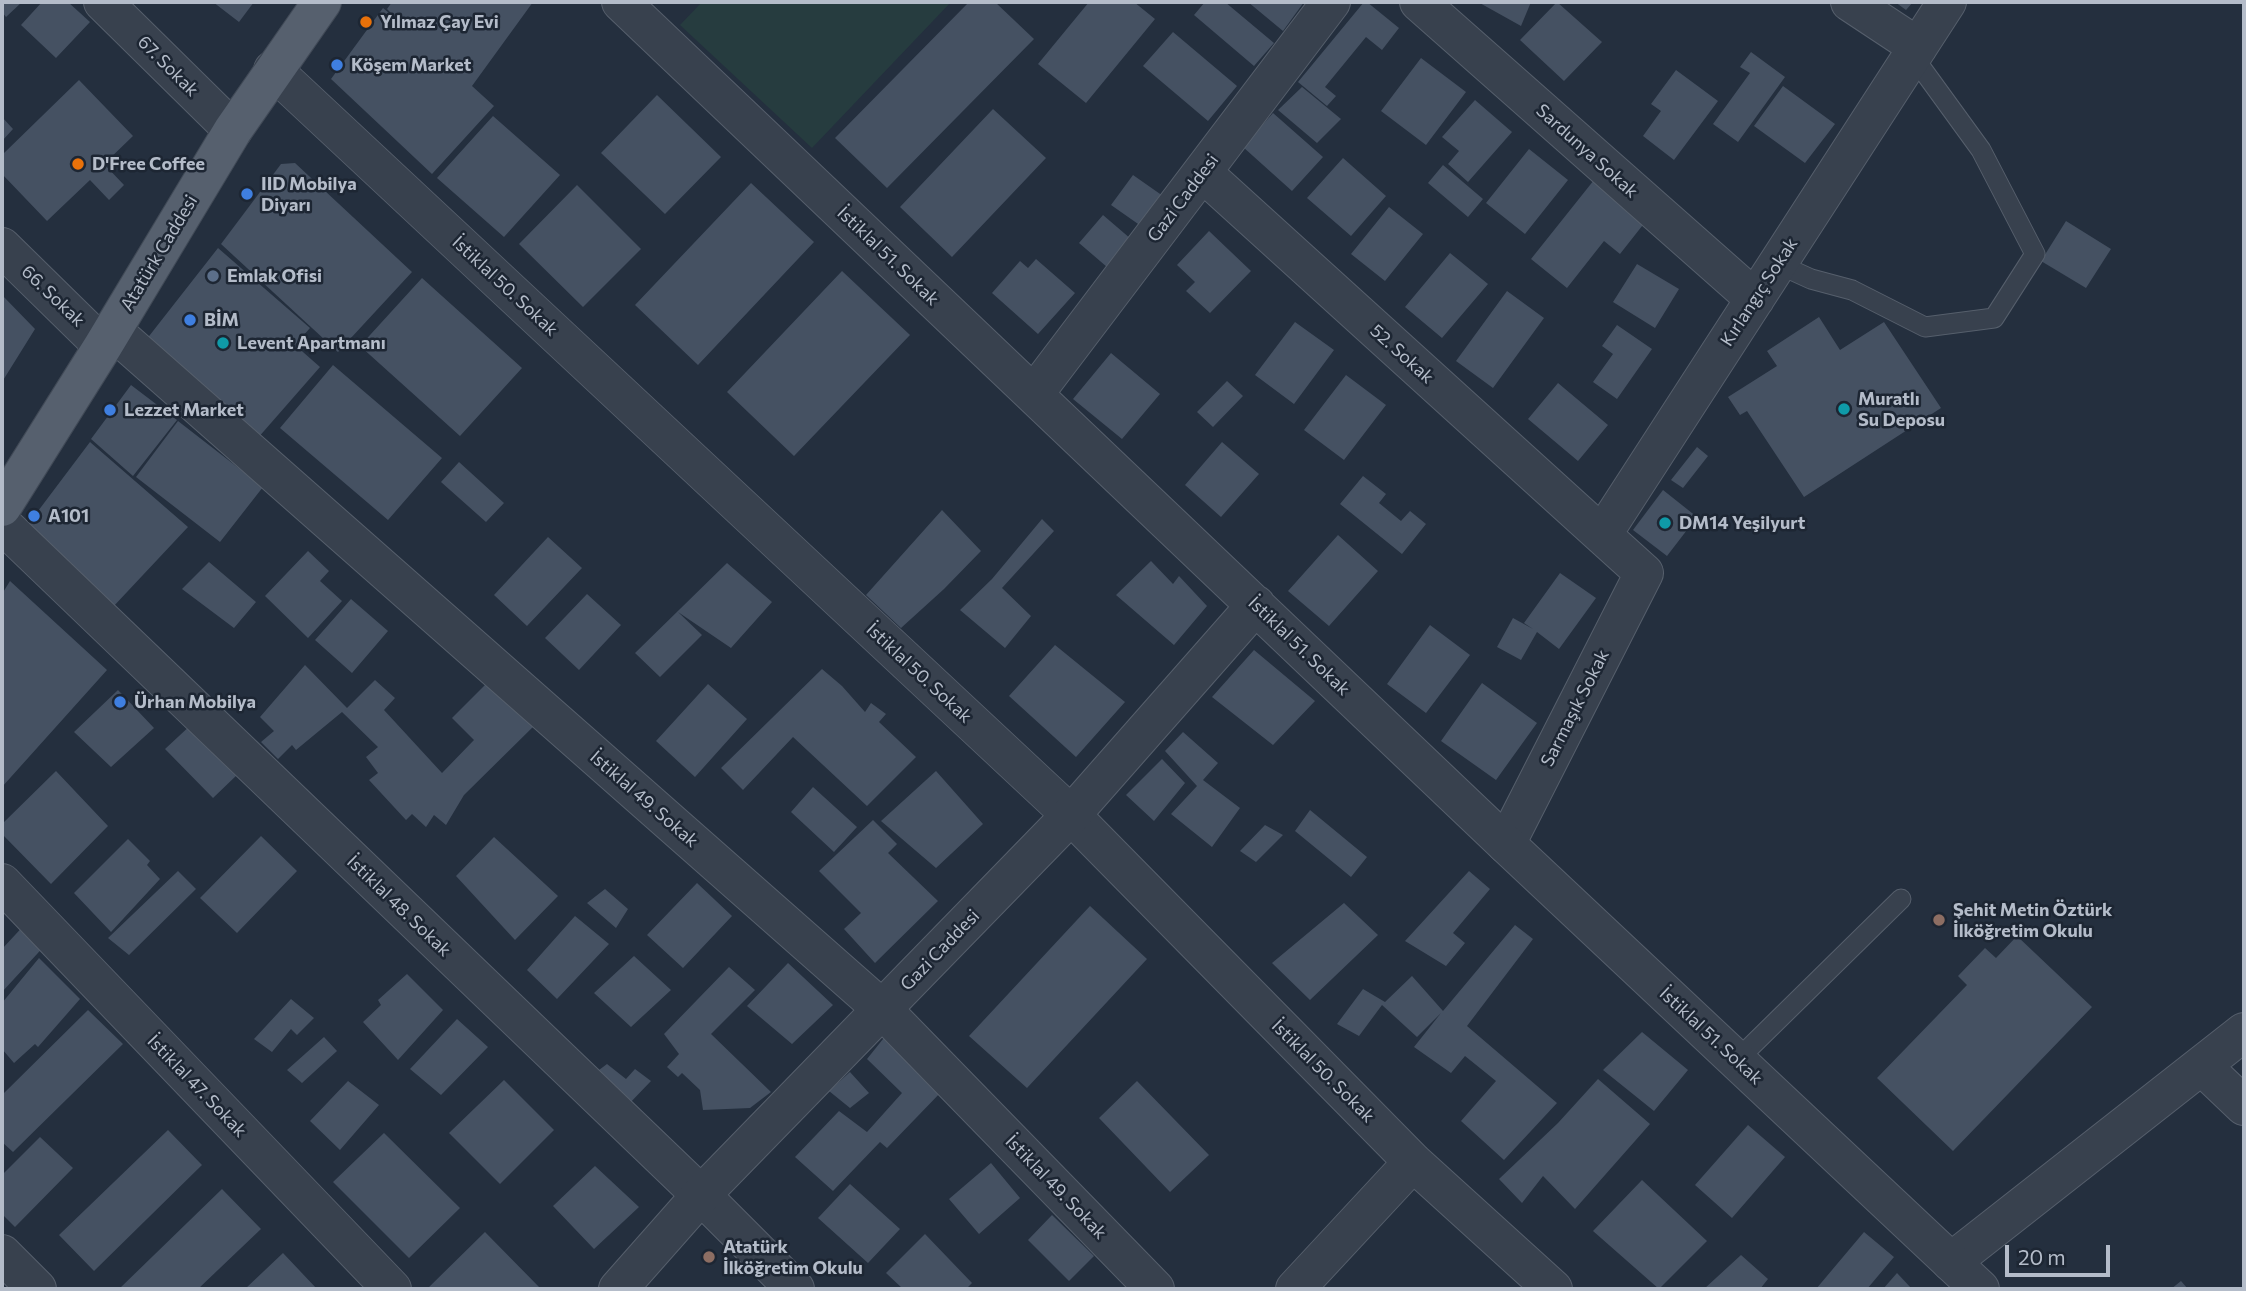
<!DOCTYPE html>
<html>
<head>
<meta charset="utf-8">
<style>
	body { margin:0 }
	#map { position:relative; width:2246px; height:1291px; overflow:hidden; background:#242f3e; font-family:Commissioner,sans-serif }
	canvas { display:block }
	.frame { position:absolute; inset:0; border:4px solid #b4bcc9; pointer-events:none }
	.scale { position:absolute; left:2005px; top:1245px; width:105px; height:32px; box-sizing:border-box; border:4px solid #b4bcc9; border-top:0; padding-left:9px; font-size:21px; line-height:24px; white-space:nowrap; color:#b4bcc9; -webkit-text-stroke:5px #1d2633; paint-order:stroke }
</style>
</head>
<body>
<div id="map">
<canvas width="2246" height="1291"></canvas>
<div class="frame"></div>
<div class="scale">20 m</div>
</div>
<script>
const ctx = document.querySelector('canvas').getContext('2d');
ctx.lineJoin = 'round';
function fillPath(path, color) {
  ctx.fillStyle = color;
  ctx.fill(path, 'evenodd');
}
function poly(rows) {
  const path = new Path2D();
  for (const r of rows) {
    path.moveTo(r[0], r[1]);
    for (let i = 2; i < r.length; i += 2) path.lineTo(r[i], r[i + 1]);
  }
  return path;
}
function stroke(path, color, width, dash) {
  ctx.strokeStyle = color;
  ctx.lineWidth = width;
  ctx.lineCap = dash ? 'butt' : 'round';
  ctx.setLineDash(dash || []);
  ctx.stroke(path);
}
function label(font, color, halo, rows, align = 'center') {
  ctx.font = font + ' Commissioner,sans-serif';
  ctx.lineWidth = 5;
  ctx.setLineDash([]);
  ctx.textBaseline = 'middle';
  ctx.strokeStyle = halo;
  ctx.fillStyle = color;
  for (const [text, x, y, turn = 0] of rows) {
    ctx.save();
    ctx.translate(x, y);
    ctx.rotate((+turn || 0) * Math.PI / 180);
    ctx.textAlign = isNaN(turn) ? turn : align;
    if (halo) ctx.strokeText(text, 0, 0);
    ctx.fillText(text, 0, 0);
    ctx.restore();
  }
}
fillPath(poly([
	[702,2,951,2,812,148,680,25]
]), '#263c3f');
fillPath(poly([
	[2,2,22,2,6,17,2,12],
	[42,2,68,2,90,22,56,58,21,25],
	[213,2,254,2,239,22],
	[392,2,533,2,472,86,494,106,432,174,331,79,383,8,401,23,387,9],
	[969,2,995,2,1034,39,887,188,835,138],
	[1089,2,1134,2,1155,19,1086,103,1038,64],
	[1205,2,1225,2,1274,43,1254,66,1194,15],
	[1248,2,1304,2,1283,31],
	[1364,2,1367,2,1399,28,1382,50,1366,37,1325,87,1336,96,1327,106,1298,82],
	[1478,2,1531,2,1521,26],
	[1557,2,1602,42,1564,81,1520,40],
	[1895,2,1913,2,1906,10],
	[1173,32,1237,86,1208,121,1143,66],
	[1751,52,1785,77,1738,142,1713,124,1750,73,1740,67],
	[1421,58,1466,92,1426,145,1381,111],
	[1676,70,1718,101,1674,160,1643,136,1661,111,1651,104],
	[79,80,133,136,104,164,124,185,109,200,90,180,47,221,2,174,2,155],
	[1783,86,1835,124,1805,163,1754,126],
	[1302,87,1341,119,1317,143,1278,110],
	[657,95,721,157,665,214,601,153],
	[1475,100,1512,132,1468,182,1448,164,1459,151,1442,137],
	[993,109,1046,158,952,257,900,207],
	[1273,113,1323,157,1292,191,1243,147],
	[493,116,560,175,504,237,437,178],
	[2,117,13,129,2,141],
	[1529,149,1568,180,1525,234,1486,203],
	[1343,158,1386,196,1351,236,1307,198],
	[295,163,412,272,338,352,221,244,281,164],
	[1443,165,1483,199,1468,217,1428,183],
	[1133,175,1163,196,1141,226,1111,205],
	[1594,180,1646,221,1620,254,1604,241,1567,288,1531,259],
	[751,183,814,242,698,365,635,305],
	[577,185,641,249,583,307,519,244],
	[1389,207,1423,234,1385,281,1351,254],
	[1103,215,1131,239,1107,267,1079,243],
	[2066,221,2111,249,2086,288,2041,261],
	[1209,231,1251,271,1210,313,1186,291,1195,282,1177,265],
	[218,248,310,328,295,345,320,367,257,439,146,340],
	[1450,253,1488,284,1442,338,1405,307],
	[1036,259,1075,293,1038,334,992,293,1020,261,1028,268],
	[1637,264,1679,289,1655,328,1613,302],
	[842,271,910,335,794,456,727,392],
	[422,278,522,368,460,436,360,346],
	[1507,291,1544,318,1493,388,1456,361],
	[2,295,35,329,2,382],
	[1819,317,1840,350,1884,322,1941,408,1804,497,1747,411,1740,415,1728,397,1777,366,1767,351],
	[1295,322,1334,350,1294,404,1255,375],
	[1617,325,1652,349,1617,399,1593,382,1613,354,1602,346],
	[1111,353,1160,394,1122,439,1073,399],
	[333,365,442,458,388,520,280,428],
	[1346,375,1386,405,1344,460,1304,430],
	[1227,381,1243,396,1213,427,1197,412],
	[1558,383,1608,425,1578,461,1528,419],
	[131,385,177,420,133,476,91,439],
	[178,421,263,487,220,542,136,477],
	[90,442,188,527,112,608,26,527],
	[1222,442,1259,474,1221,517,1185,485],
	[1697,447,1708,456,1683,488,1671,480],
	[459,462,504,503,486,522,441,482],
	[1363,476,1386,494,1379,503,1401,521,1410,511,1426,524,1402,554,1340,504],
	[1663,490,1697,517,1667,556,1633,530],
	[942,510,981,551,944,589,901,628,866,595],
	[1042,519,1054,531,1002,588,1031,616,1005,648,960,610,992,579],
	[1338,535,1378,571,1329,626,1288,591],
	[548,537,582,568,527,626,494,595],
	[308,551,329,571,320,581,342,601,308,638,265,596],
	[1151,561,1173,584,1179,576,1207,606,1174,645,1116,595],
	[209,562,256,602,234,628,182,589],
	[727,563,772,602,731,648,678,612,702,635,660,677,635,653],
	[1560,573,1596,598,1559,649,1537,632,1521,660,1497,647,1513,618,1533,629,1524,623],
	[10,581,107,670,2,787,2,594],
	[587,594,621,625,579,670,545,638],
	[351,599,388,631,352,673,315,640],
	[1430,625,1470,655,1426,713,1387,684],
	[1055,645,1125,702,1076,757,1009,696],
	[1254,650,1315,701,1273,745,1212,697],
	[305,665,347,708,375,680,395,698,384,710,442,773,474,740,452,718,493,677,537,723,464,795,446,825,434,815,426,827,412,814,406,820,369,780,378,773,366,757,378,747,342,712,296,750,292,745,278,759,261,742,274,731,260,717],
	[822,669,842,686,865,712,871,703,886,714,879,722,916,757,867,806,793,737,743,790,721,768],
	[1482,683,1537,723,1496,780,1441,741],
	[708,684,747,719,695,777,656,741],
	[118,690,154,728,111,767,74,732],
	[193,723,238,774,213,798,165,749],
	[1183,732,1218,763,1203,780,1240,808,1212,847,1171,814,1197,786,1165,751],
	[1162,759,1185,783,1154,821,1126,795],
	[56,771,108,826,51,884,2,834,2,824],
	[936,771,983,824,936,868,881,821],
	[813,787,857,827,834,852,791,812],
	[1310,810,1367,857,1351,877,1295,831],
	[873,820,897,844,888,853,938,901,875,963,844,929,861,913,819,871],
	[1265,825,1283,835,1256,862,1240,851],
	[261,836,297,871,237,933,200,898],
	[494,837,558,896,515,940,456,876],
	[128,839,150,861,147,865,160,879,111,932,74,893],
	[178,871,196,889,129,955,108,938],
	[1469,871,1490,889,1453,933,1465,943,1446,966,1405,941],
	[697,883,732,916,683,968,647,935],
	[605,889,628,909,616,928,587,903],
	[1344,903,1378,935,1310,1000,1272,963],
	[1090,906,1147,959,1027,1088,969,1036],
	[575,916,609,944,557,999,527,970],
	[28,921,49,941,2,992,2,949],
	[1515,925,1533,939,1467,1026,1557,1103,1504,1160,1461,1121,1496,1081,1465,1056,1451,1073,1414,1047,1441,1013,1417,1037,1382,1005,1359,1036,1337,1024,1363,989,1385,1002,1412,976,1443,1011],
	[2017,936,2092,1007,1953,1151,1877,1078,1967,985,1958,976,1985,948,1996,958],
	[634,956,671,990,631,1027,594,993],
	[39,958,80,999,38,1047,35,1044,14,1063,2,1049,2,1003],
	[788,963,833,1005,792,1044,747,1006],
	[729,967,755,990,711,1034,771,1092,750,1108,703,1110,700,1090,682,1073,678,1077,667,1067,679,1054,664,1034],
	[407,974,443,1010,398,1060,363,1022,381,1005,378,1000],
	[291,999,314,1018,297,1035,291,1029,272,1052,254,1039],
	[88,1010,123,1044,13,1152,2,1142,2,1095],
	[457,1019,488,1047,441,1095,410,1069],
	[1642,1032,1688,1070,1654,1111,1603,1070],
	[887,1034,944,1089,887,1148,880,1142,833,1191,795,1157,839,1111,867,1132,902,1093,867,1059],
	[324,1037,337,1051,302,1083,287,1070],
	[607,1064,626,1079,635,1069,651,1081,627,1106,595,1073],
	[850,1072,869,1093,850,1108,829,1091],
	[1598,1079,1650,1124,1575,1209,1543,1176,1522,1203,1499,1179,1558,1123],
	[504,1080,554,1130,500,1184,449,1133],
	[348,1081,379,1105,340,1150,310,1121],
	[1137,1081,1209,1155,1170,1192,1099,1118],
	[1748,1125,1785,1157,1732,1218,1695,1185],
	[168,1130,202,1165,94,1271,59,1235],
	[384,1133,460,1208,409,1258,333,1182],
	[40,1137,73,1168,15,1227,2,1214,2,1175],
	[991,1163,1020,1198,979,1234,949,1199],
	[595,1166,639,1207,594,1249,553,1206],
	[1642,1180,1707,1241,1659,1289,1593,1231],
	[850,1184,900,1229,868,1263,818,1218],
	[222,1189,261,1229,198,1289,119,1289],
	[1052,1215,1094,1256,1069,1281,1028,1240],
	[485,1232,541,1289,427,1289],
	[1864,1232,1894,1257,1867,1289,1816,1289],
	[925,1234,972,1283,966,1289,903,1289,886,1273],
	[283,1253,317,1289,245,1289],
	[1741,1255,1768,1279,1760,1289,1704,1289],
	[1897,1273,1912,1289,1883,1289],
	[2181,1281,2188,1289,2171,1289]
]), '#455162');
const service = poly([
	[1778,264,1811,279,1852,290,1925,327,1994,318,2035,254,1981,150,1920,66,1909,61],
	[1737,1060,1901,899]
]);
const minor = poly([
	[103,2,233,130],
	[1419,2,1755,299],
	[1850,2,1918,47],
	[273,70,1071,815,1413,1162,1553,1289],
	[1203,173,1602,535],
	[2,247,103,346],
	[112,330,882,1009,1155,1289],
	[1034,394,1331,2],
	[2,524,701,1195,795,1289],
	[1506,844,1644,573,1602,535,1947,2],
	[2,883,392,1289],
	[2202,1066,2244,1106],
	[2,1254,37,1289],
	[1951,1262,2244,1032],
	[1295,1289,1413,1162]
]);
const tertiary = poly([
	[621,2,1506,844,1980,1289],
	[618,1289,701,1195,1071,815,1256,605]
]);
const primary = poly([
	[2,507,103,346,233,130,322,2]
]);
stroke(service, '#565f6c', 21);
stroke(minor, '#565f6c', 40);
stroke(tertiary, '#565f6c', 40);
stroke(primary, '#414a57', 40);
stroke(service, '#38414e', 19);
stroke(minor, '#38414e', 38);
stroke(tertiary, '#38414e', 38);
stroke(primary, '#56606e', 38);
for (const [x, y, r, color] of [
	[366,22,7,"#e8710a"],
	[337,65,7,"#3f7fe0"],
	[78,164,7,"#e8710a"],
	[247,194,7,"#3f7fe0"],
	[213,276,7,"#5c6f8a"],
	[190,320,7,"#3f7fe0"],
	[223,343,7,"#0f9aa8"],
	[1844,409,7,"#0f9aa8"],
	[110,410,7,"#3f7fe0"],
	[34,516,7,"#3f7fe0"],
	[1665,523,7,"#0f9aa8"],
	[120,702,7,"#3f7fe0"],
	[1939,920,7,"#8d6e63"],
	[709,1257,7,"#8d6e63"]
]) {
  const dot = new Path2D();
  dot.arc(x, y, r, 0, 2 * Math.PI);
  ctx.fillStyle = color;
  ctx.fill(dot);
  stroke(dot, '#1d2633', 2.5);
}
label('bold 18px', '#b4bcc9', '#1d2633', [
	["Yılmaz Çay Evi",380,22],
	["Köşem Market",351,65],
	["D'Free Coffee",92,164],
	["IID Mobilya",261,184],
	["Diyarı",261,205],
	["Emlak Ofisi",227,276],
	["BİM",204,320],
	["Levent Apartmanı",237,343],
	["Muratlı",1858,399],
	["Su Deposu",1858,420],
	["Lezzet Market",124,410],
	["A101",48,516],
	["DM14 Yeşilyurt",1679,523],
	["Ürhan Mobilya",134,702],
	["Şehit Metin Öztürk",1953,910],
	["İlköğretim Okulu",1953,931],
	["Atatürk",723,1247],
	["İlköğretim Okulu",723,1268]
], 'left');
label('18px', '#b4bcc9', '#1d2633', [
	["67. Sokak",168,66,45],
	["Sardunya Sokak",1587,151,42],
	["Gazi Caddesi",1183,198,-53],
	["Atatürk Caddesi",159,253,-59],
	["İstiklal 51. Sokak",888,256,44],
	["İstiklal 50. Sokak",505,286,43],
	["Kırlangıç Sokak",1759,292,-57],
	["66. Sokak",53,296,44],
	["52. Sokak",1402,354,42],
	["İstiklal 51. Sokak",1299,646,44],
	["İstiklal 50. Sokak",919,673,43],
	["Sarmaşık Sokak",1575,708,-63],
	["İstiklal 49. Sokak",644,799,41],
	["İstiklal 48. Sokak",399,906,44],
	["Gazi Caddesi",940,950,-46],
	["İstiklal 51. Sokak",1711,1036,43],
	["İstiklal 50. Sokak",1323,1071,45],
	["İstiklal 47. Sokak",197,1086,46],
	["İstiklal 49. Sokak",1056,1187,46]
]);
</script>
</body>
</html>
